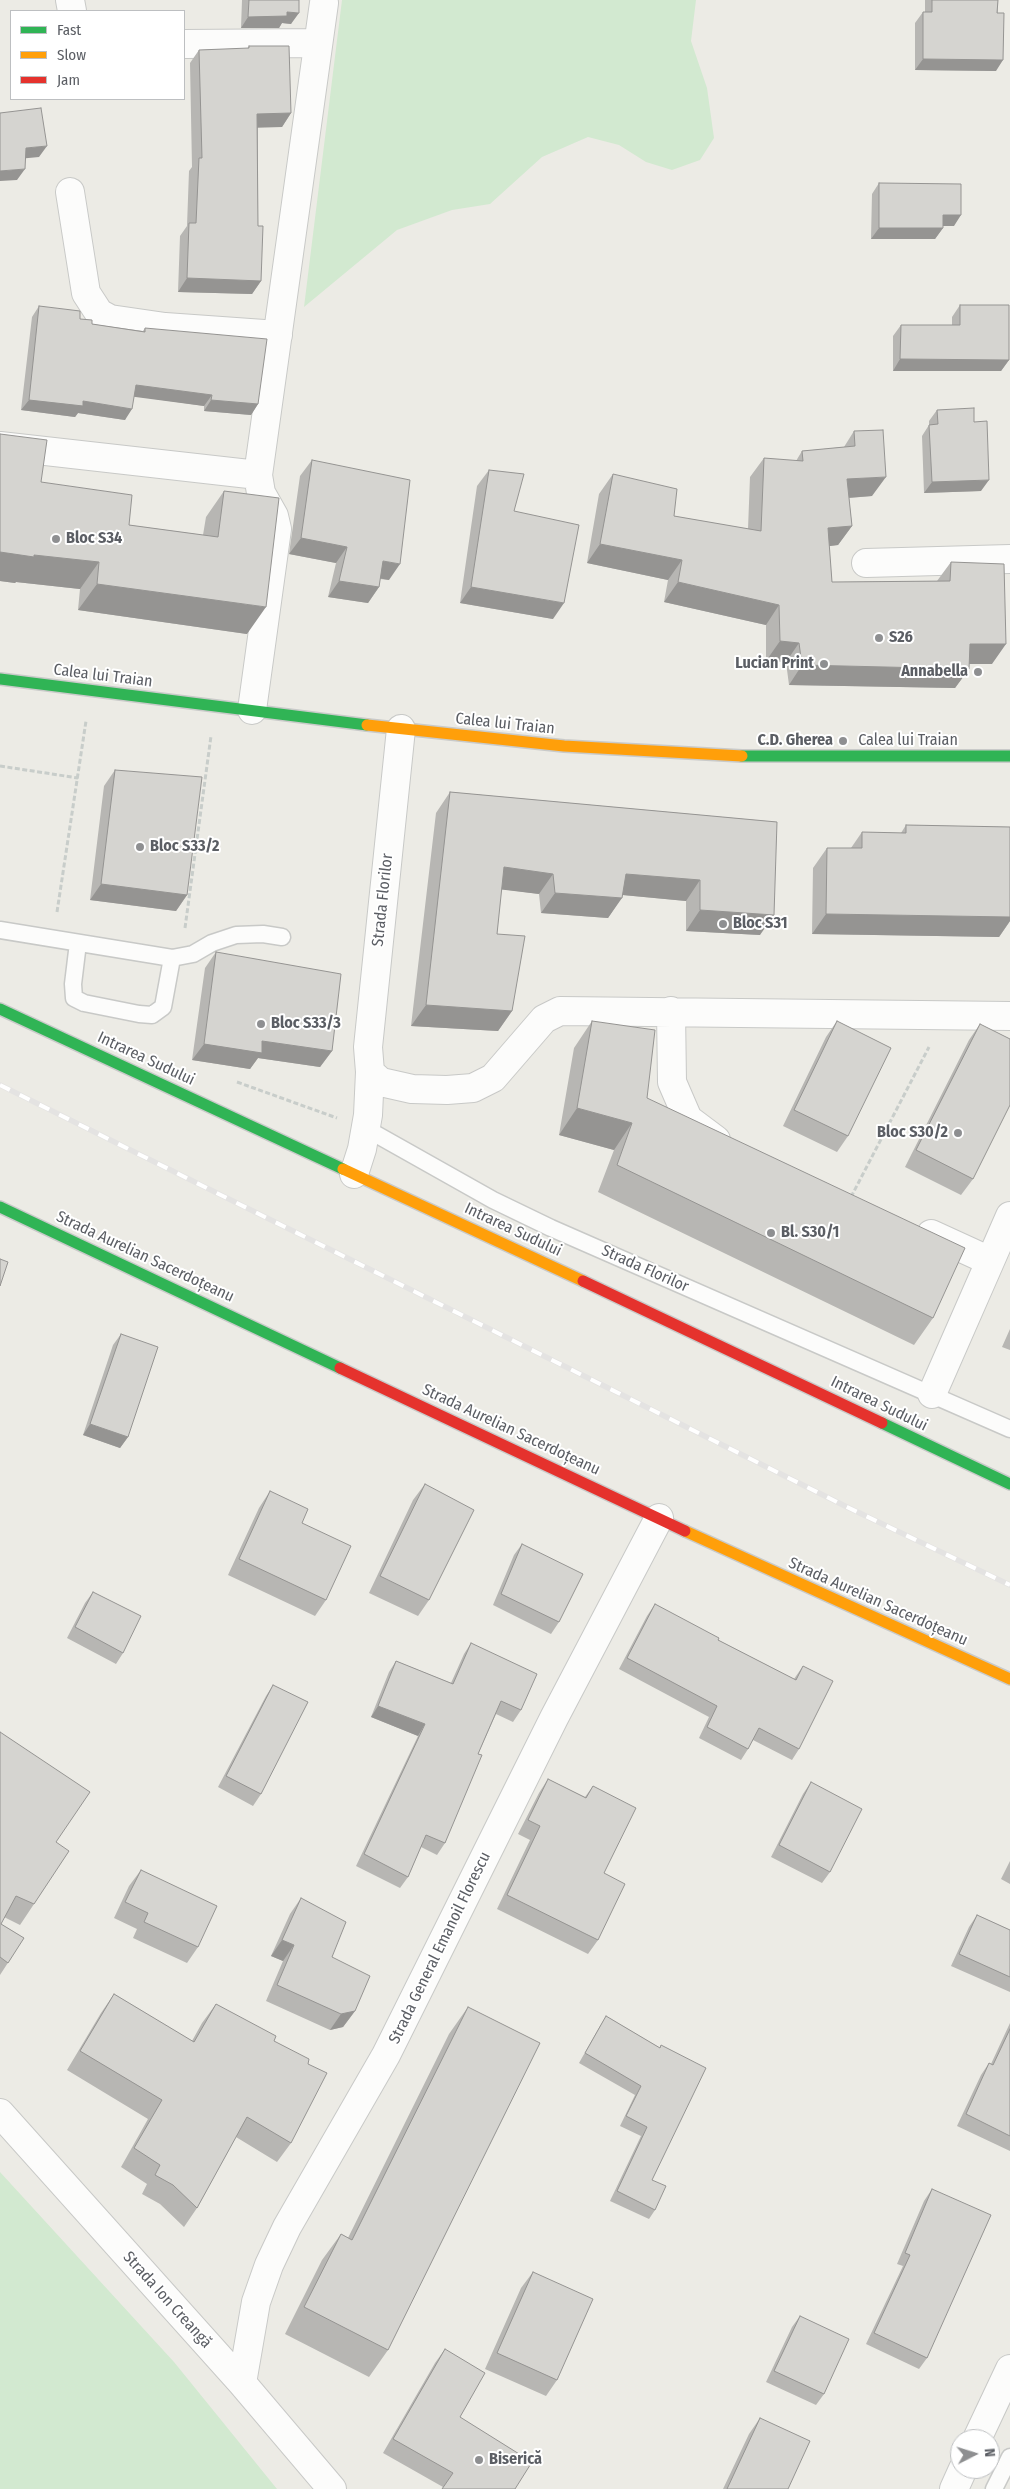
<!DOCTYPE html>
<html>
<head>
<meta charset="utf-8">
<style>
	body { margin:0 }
	#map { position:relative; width:1010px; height:2489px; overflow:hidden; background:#ecebe5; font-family:"Fira Sans Condensed",sans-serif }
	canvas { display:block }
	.legend { position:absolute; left:10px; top:10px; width:175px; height:90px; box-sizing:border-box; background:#fff; border:1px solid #bdbfc1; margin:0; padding:6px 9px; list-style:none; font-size:15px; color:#5b5e64 }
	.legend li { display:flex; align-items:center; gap:10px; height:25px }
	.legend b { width:25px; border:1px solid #bdbfc1 }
	.north { position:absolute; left:950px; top:2429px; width:50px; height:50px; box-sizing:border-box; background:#fff; border:1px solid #bdbfc1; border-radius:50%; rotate:85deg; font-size:14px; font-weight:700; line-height:20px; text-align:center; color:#5b5e64 }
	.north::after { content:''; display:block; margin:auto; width:18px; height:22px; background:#8e8f91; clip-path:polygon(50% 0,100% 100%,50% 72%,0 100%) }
</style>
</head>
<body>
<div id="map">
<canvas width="1010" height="2489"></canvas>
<ul class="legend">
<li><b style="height:6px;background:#30b455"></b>Fast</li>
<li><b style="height:6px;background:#ff9f0a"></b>Slow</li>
<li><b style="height:6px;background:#e5322d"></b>Jam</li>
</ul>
<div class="north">N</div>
</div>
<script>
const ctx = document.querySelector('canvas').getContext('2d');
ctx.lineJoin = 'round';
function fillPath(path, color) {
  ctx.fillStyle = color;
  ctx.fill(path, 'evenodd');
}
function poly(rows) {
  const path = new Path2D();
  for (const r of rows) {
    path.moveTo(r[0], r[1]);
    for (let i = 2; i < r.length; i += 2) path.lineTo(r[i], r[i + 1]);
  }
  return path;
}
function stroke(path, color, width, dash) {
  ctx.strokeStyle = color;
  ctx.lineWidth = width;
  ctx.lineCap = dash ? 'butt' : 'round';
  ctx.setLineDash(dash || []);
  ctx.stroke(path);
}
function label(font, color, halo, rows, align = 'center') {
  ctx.font = font + ' "Fira Sans Condensed",sans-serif';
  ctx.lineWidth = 4;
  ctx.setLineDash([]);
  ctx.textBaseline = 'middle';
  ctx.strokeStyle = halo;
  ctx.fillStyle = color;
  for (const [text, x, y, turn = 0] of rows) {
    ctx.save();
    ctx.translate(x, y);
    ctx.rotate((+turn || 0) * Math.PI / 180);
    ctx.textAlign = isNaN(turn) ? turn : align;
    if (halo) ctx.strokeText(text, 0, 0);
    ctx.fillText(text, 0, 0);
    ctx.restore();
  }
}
fillPath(poly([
	[342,0,696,0,691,41,707,88,714,138,700,160,672,170,646,162,619,145,588,137,542,157,490,204,452,210,397,230,304,307],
	[0,2172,174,2362,277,2489,0,2489]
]), '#d2e9d0');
const lane = poly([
	[0,930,172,958,193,954,212,943,236,935,263,934,282,937],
	[78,943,73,984,74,998,84,1003,139,1014,152,1015,163,1007,172,958],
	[365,1128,493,1200,551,1228,1010,1429],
	[994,2489,1010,2457]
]);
const street = poly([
	[70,0,72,11],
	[184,44,318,43],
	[70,192,86,293,99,313,110,319,165,327,278,335],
	[0,446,258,475],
	[866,563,1010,559],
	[252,710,277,529,274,516,261,493,258,475,324,3],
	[671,1011,672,1082,688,1119,716,1140],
	[370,1072,381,1082,412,1089,447,1090,473,1088,493,1078,544,1019,560,1011,1010,1016],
	[354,1174,362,1149,368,1115,370,1072,368,1047,401,729],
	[931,1234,990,1261],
	[932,1394,1010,1216],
	[0,2113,242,2383,332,2489],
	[242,2383,256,2302,269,2265,287,2227,386,2055,554,1718,659,1518],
	[977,2439,1010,2369],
	[954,2489,963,2469]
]);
const fast = poly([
	[0,679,367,725],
	[742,756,1010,756],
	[0,1009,343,1169],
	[0,1207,340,1368],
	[882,1423,1010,1484]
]);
const slow = poly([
	[367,725,564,746,742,756],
	[343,1169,583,1281],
	[685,1531,1010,1679]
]);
const jam = poly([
	[583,1281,882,1423],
	[340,1368,685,1531]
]);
stroke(lane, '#c8c9c7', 19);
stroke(street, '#c8c9c7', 30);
stroke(fast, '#c9cac9', 14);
stroke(slow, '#c9cac9', 14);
stroke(jam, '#c9cac9', 14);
stroke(poly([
	[0,766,78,778],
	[57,912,86,721],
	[185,928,211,736],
	[237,1082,337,1118],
	[851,1197,929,1047]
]), '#c8cdca', 3, [5, 2.5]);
stroke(lane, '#fcfcfb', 16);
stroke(street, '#fcfcfb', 28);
stroke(fast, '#30b455', 11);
stroke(slow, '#ff9f0a', 11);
stroke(jam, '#e5322d', 11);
const rail = poly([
	[0,1085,847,1507,1010,1585]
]);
stroke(rail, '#e4e3e2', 5.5);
stroke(rail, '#fff', 4, [11]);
fillPath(poly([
	[242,0,299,0,291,24,282,23,279,28,241,28],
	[925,0,998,0,996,71,915,70,915,23,923,12,925,12],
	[249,46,291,113,282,127,258,127,258,226,261,281,252,294,178,292,180,236,187,226,189,171,192,167,190,63,199,50,247,49],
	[879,183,954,226,943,226,943,228,935,239,871,239,872,194],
	[960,305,1009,360,1001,371,893,371,893,336,901,325,952,325,952,317],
	[39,306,92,324,143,331,145,328,258,404,251,415,204,411,204,406,134,396,125,420,78,413,75,417,21,410,32,317],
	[937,410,974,422,981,491,924,493,922,436,929,425,929,421],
	[854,431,872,496,849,498,852,526,838,545,829,546,832,582,937,581,951,562,992,664,969,664,969,669,955,688,789,685,786,662,766,661,766,625,664,602,668,580,587,563,599,494,613,474,674,516,748,529,750,477,764,458,796,461,802,451,844,447],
	[0,434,41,482,129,525,203,535,206,517,224,491,247,634,78,610,80,589,16,582,15,583,0,581],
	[312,460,389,580,380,579,379,587,368,603,328,597,336,563,289,554,300,476],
	[489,470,514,511,553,619,460,603,477,486],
	[115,770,187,895,176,911,90,900,104,786],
	[450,792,777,822,760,935,686,931,686,901,623,895,608,918,541,913,539,894,501,889,497,934,512,1011,498,1031,411,1026,436,813],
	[906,825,1010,827,1010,921,999,937,812,934,813,868,827,848,851,848,862,832,901,833],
	[216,952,332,1051,320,1067,258,1058,250,1069,192,1060,205,968],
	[592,1021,647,1098,933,1318,914,1345,598,1192,614,1150,559,1135,574,1048],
	[837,1021,848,1136,837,1152,783,1126,826,1037],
	[980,1024,973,1179,961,1195,905,1167,969,1040],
	[1010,1329,1010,1350,1002,1347],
	[121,1334,128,1437,120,1448,83,1435,113,1345],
	[425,1484,429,1600,418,1616,369,1593,413,1500],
	[270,1491,302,1523,326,1600,315,1616,228,1575,259,1508],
	[522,1544,559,1622,551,1634,493,1605,514,1555],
	[93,1592,123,1653,116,1664,67,1638,85,1603],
	[655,1604,718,1640,794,1679,803,1666,799,1749,792,1760,753,1740,748,1749,741,1760,699,1738,709,1717,619,1669,647,1616],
	[471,1643,521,1710,513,1722,496,1714,478,1754,445,1843,437,1855,421,1847,408,1877,400,1888,356,1866,418,1736,371,1717,389,1672,396,1661,451,1683,464,1654],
	[273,1685,261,1794,253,1806,218,1787,266,1696],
	[0,1732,34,1904,20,1925,4,1917,1,1924,24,1938,0,1975],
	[548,1779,585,1797,593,1786,604,1873,598,1940,588,1954,497,1909,530,1840,518,1834,539,1793],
	[811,1782,830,1872,822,1883,771,1857,803,1794],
	[1010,1861,1010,1884,1001,1879],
	[141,1870,198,1947,187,1963,133,1938,137,1929,114,1918,129,1886],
	[301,1898,332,1957,355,2011,343,2027,330,2030,266,2001,283,1961,271,1956,290,1914],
	[977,1915,1010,1930,1010,1992,951,1966,969,1927],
	[114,1994,192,2041,202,2023,216,2004,274,2041,291,2143,277,2162,236,2137,197,2208,184,2227,160,2204,142,2194,147,2184,121,2167,148,2119,67,2070,101,2013],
	[468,2007,388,2350,369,2377,285,2334,322,2260,341,2234,348,2238,449,2034],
	[606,2016,660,2048,661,2045,652,2180,655,2210,649,2219,610,2201,641,2136,620,2126,635,2095,579,2063,600,2026],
	[1010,2023,1010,2151,957,2126,981,2075,989,2063,991,2064],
	[932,2189,927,2358,919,2369,866,2344,903,2266,897,2264,924,2201],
	[533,2272,557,2380,546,2396,485,2369,521,2288],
	[800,2316,824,2394,816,2405,766,2382,792,2327],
	[445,2349,460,2417,515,2489,442,2489,443,2487,383,2453,435,2363],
	[760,2418,788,2489,723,2489,749,2434]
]), '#b7b6b3');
fillPath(poly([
	[287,12,299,13,291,24,282,23,279,28,241,28,248,17],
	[923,59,1003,60,996,71,915,70],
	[291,113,282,127,248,128,257,114],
	[47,146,39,157,18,159,26,148],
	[25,169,17,180,0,181,0,171],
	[943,215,961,215,954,226,935,226],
	[879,228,943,228,935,239,871,239],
	[187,278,261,281,252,294,178,292],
	[900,359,1009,360,1001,371,893,371],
	[136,385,212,395,204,406,128,396],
	[29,400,83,401,132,409,125,420,78,413,75,417,21,410],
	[211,400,258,404,251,415,204,411],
	[886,477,872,496,833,499,847,479],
	[989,480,981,491,924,493,932,482],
	[852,526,838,545,814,548,828,528],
	[301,538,347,547,336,563,289,554],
	[600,544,682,560,668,580,587,563],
	[0,552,34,555,99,562,80,589,16,582,15,583,0,581],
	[383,561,400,564,389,580,372,577],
	[339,581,379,587,368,603,328,597],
	[678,582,779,605,766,625,664,602],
	[97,584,266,607,247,634,78,610],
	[471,587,564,603,553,619,460,603],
	[780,641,799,643,786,662,766,661],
	[970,644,1006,644,992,664,956,664],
	[802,665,969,669,955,688,789,685],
	[504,867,553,874,539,894,489,888],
	[626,874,700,880,686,901,612,894],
	[101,884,187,895,176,911,90,900],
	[555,893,622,898,608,918,541,913],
	[700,910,774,915,760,935,686,931],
	[826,914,1010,917,1010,921,999,937,812,934],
	[426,1005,512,1011,498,1031,411,1026],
	[262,1041,332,1051,320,1067,258,1058,250,1069,192,1060,204,1044],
	[577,1108,632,1123,614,1150,559,1135],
	[90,1424,128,1437,120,1448,83,1435],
	[378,1706,425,1724,418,1736,371,1717],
	[282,1940,294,1945,283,1961,271,1956],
	[355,2011,343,2027,330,2030,341,2014]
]), '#959492');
const building = poly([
	[249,0,299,0,299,13,287,12,287,16,248,17,249,0],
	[932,0,998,0,997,13,1004,13,1003,60,923,59,923,12,932,12,932,0],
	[249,46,289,46,291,113,257,114,258,226,263,226,261,281,187,278,189,223,196,223,199,158,202,158,199,50,249,48,249,46],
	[41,108,47,146,26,148,25,169,0,171,0,113,41,108],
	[879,183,961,184,961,215,943,215,943,228,879,228,879,183],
	[960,305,1009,305,1009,360,900,359,901,325,960,325,960,305],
	[39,306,80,311,80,319,92,320,92,324,145,332,145,328,267,339,258,404,211,400,212,395,136,385,132,409,83,401,83,406,29,400,39,306],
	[974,408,974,422,987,421,989,480,932,482,929,425,938,424,937,410,974,408],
	[883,430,886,477,847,479,852,526,828,528,832,582,950,581,951,562,1004,564,1006,644,970,644,969,669,802,665,799,643,780,641,779,605,678,582,682,560,600,544,613,474,677,489,674,516,761,531,764,458,803,461,802,451,855,446,854,431,883,430],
	[0,434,47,440,41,482,132,495,129,525,218,537,224,491,279,498,266,607,97,584,99,562,34,555,34,557,0,552,0,434],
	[312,460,410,480,400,564,383,561,379,587,339,581,347,547,301,538,312,460],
	[489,470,524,474,514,511,579,525,564,603,471,587,489,470],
	[115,770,202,777,187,895,101,884,115,770],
	[450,792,777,822,774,915,700,910,700,880,626,874,622,898,555,893,553,874,504,867,497,934,525,936,512,1011,426,1005,450,792],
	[906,825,1010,827,1010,917,826,914,827,848,862,848,862,832,906,833,906,825],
	[216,952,341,974,332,1051,262,1041,262,1053,204,1044,216,952],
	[592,1021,655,1030,647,1098,965,1248,933,1318,617,1165,632,1123,577,1108,592,1021],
	[837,1021,891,1048,848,1136,794,1110,837,1021],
	[980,1024,1010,1039,1010,1105,973,1179,916,1150,980,1024],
	[0,1259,8,1262,0,1286,0,1259],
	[121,1334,158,1347,128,1437,90,1424,121,1334],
	[425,1484,474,1510,429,1600,380,1576,425,1484],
	[270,1491,308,1509,302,1523,351,1546,326,1600,239,1559,270,1491],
	[522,1544,583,1574,559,1622,501,1594,522,1544],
	[93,1592,141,1616,123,1653,75,1627,93,1592],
	[655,1604,719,1638,718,1640,796,1680,803,1666,833,1681,799,1749,759,1728,748,1749,707,1727,717,1706,627,1658,655,1604],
	[471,1643,537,1674,521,1710,501,1701,478,1754,482,1755,445,1843,426,1835,408,1877,364,1854,425,1724,378,1706,396,1661,453,1684,471,1643],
	[273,1685,308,1702,261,1794,226,1776,273,1685],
	[0,1732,90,1792,56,1842,69,1851,34,1904,16,1896,1,1924,24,1938,8,1963,0,1957,0,1732],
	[548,1779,586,1798,593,1786,636,1808,604,1873,625,1884,598,1940,507,1895,540,1826,528,1820,548,1779],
	[811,1782,862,1809,830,1872,779,1845,811,1782],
	[141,1870,217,1906,198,1947,144,1922,148,1913,125,1902,141,1870],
	[301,1898,346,1922,332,1957,370,1976,355,2011,341,2014,277,1985,294,1945,282,1940,301,1898],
	[977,1915,1010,1930,1010,1977,959,1954,977,1915],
	[114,1994,194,2042,216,2004,276,2036,274,2041,309,2059,308,2064,327,2073,291,2143,247,2117,197,2208,173,2185,155,2175,160,2165,134,2148,162,2100,80,2051,114,1994],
	[468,2007,540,2043,388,2350,304,2307,341,2234,352,2240,468,2007],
	[606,2016,660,2048,661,2045,706,2068,652,2180,666,2186,655,2210,617,2191,647,2127,626,2116,641,2086,585,2053,606,2016],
	[1010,2029,1010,2136,966,2114,989,2063,993,2065,1010,2029],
	[932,2189,991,2215,927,2358,874,2333,910,2255,905,2253,932,2189],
	[533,2272,593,2299,557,2380,497,2353,533,2272],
	[800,2316,849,2339,824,2394,774,2371,800,2316],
	[445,2349,485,2373,460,2417,532,2462,515,2489,442,2489,453,2473,393,2439,445,2349],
	[760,2418,810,2441,788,2489,727,2489,760,2418]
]);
fillPath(building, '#d5d4d0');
stroke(building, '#959492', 1);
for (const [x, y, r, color] of [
	[56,539,5,"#8e8f91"],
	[879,638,5,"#8e8f91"],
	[824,664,5,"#8e8f91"],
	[978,672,5,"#8e8f91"],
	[843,741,5,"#8e8f91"],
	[140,847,5,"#8e8f91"],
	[723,924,5,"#8e8f91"],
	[261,1024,5,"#8e8f91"],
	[958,1133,5,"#8e8f91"],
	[771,1233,5,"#8e8f91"],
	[479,2460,5,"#8e8f91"]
]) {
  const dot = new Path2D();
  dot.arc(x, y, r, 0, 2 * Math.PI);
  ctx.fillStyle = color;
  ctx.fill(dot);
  stroke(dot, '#fff', 2);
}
label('bold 16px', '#5b5e64', '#fff', [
	["Bloc S34",66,539],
	["S26",889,638],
	["Lucian Print",814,664,"right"],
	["Annabella",968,672,"right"],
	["C.D. Gherea",833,741,"right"],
	["Bloc S33/2",150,847],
	["Bloc S31",733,924],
	["Bloc S33/3",271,1024],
	["Bloc S30/2",948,1133,"right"],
	["Bl. S30/1",781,1233],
	["Biserică",489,2460]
], 'left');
label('16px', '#5b5e64', '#fff', [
	["Calea lui Traian",103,676,7],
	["Calea lui Traian",505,724,6],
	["Calea lui Traian",908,741],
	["Strada Florilor",383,900,-84],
	["Intrarea Sudului",146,1059,25],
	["Intrarea Sudului",513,1230,25],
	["Strada Aurelian Sacerdoțeanu",145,1257,25],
	["Strada Florilor",645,1269,24],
	["Intrarea Sudului",879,1404,26],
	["Strada Aurelian Sacerdoțeanu",511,1430,25],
	["Strada Aurelian Sacerdoțeanu",878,1602,24],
	["Strada General Emanoil Florescu",440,1948,-64],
	["Strada Ion Creangă",167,2300,48]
]);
</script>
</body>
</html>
